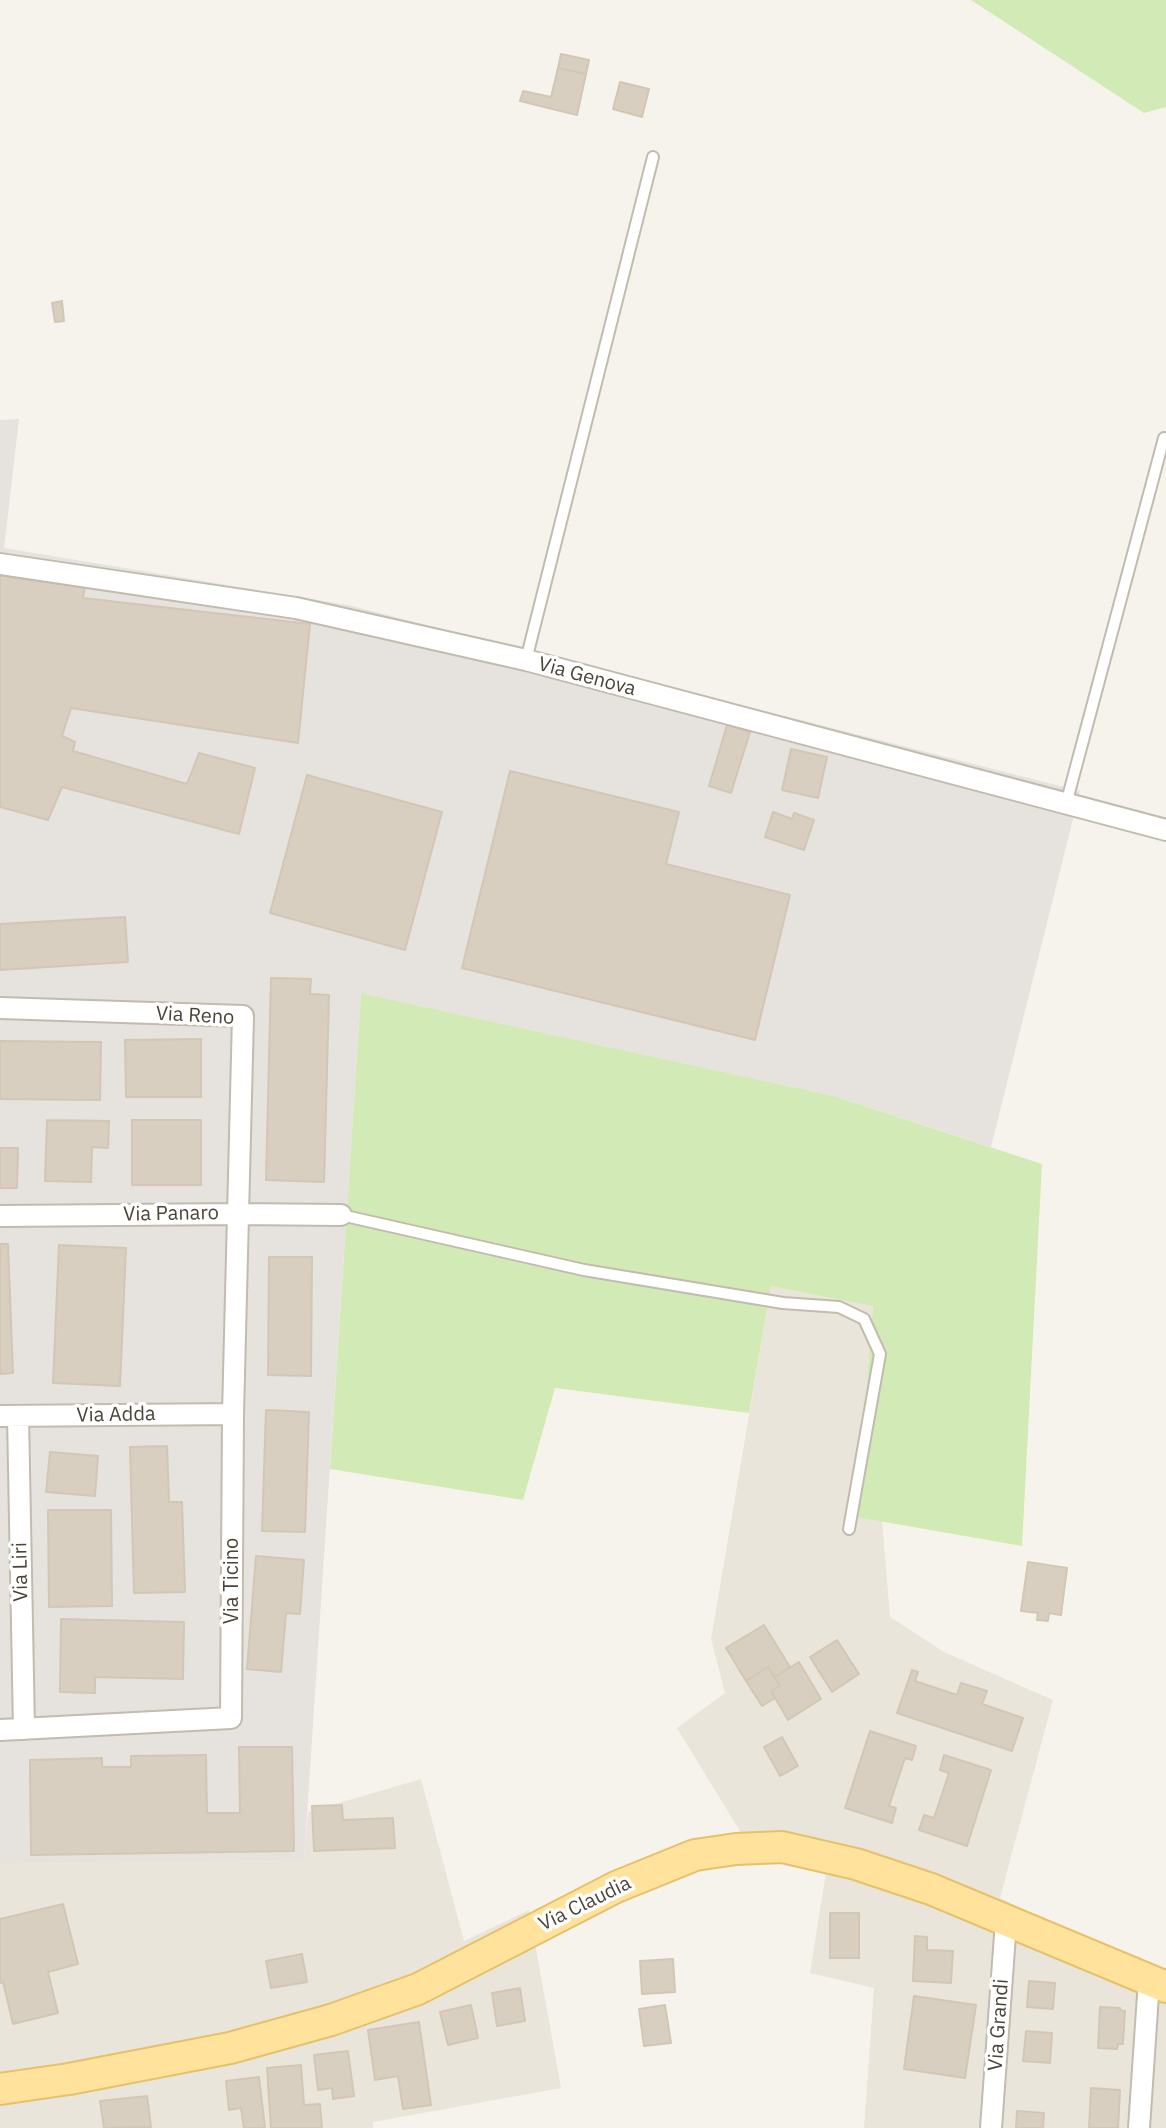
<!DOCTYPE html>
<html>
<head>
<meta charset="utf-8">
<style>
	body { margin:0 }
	canvas { display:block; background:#f6f3ec }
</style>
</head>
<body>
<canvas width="1166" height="2128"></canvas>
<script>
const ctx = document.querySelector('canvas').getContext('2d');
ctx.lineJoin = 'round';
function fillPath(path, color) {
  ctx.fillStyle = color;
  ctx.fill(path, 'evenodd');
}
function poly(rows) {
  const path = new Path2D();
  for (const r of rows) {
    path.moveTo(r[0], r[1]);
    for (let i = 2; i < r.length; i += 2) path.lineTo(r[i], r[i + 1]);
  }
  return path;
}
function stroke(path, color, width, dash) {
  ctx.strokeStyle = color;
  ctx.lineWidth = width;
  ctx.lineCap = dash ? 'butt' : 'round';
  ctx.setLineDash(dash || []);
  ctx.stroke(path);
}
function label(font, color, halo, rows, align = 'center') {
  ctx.font = font + ' "IBM Plex Sans",sans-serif';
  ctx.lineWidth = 7;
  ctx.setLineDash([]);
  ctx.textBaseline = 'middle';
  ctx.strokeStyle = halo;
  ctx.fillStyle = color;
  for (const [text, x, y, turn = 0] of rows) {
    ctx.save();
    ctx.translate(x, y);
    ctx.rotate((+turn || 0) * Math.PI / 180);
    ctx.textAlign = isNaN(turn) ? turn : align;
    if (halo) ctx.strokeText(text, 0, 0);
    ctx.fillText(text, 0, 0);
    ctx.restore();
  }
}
fillPath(poly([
	[771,1286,873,1305,856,1517,882,1521,890,1617,944,1652,1053,1700,1000,1898,1166,1977,1166,2128,864,2128,874,1988,810,1973,828,1860,746,1841,677,1728,725,1693,711,1639],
	[421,1779,464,1941,529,1910,561,2088,373,2122,373,2128,0,2128,0,1864,304,1861,308,1812]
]), '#eae5da');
fillPath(poly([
	[19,419,4,548,348,605,1080,791,991,1147,834,1096,361,993,304,1861,0,1864,0,420]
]), '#e6e2dd');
fillPath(poly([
	[971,0,1166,0,1166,107,1144,113],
	[361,993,834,1096,1042,1164,1022,1546,856,1517,873,1306,771,1286,749,1413,555,1388,523,1500,330,1469]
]), '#d2eab5');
const building = poly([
	[561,54,589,60,586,74,558,68,561,54],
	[558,68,586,74,577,115,520,101,523,91,551,97,558,68],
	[620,82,649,89,642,117,613,109,620,82],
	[62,301,64,321,55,322,52,303,62,301],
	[0,571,86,581,83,598,310,624,298,743,71,708,62,736,75,742,73,751,187,784,199,753,255,768,239,834,62,787,48,820,0,807,0,571],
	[727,725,750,732,731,793,709,786,727,725],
	[791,749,827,757,818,798,782,790,791,749],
	[510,771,679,812,666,864,790,895,755,1040,462,968,510,771],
	[307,775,442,812,405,950,270,913,307,775],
	[773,812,792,819,794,813,814,820,804,850,765,837,773,812],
	[125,917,128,962,0,970,0,924,125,917],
	[271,978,311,979,310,994,329,995,324,1182,266,1180,271,978],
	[201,1039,201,1097,126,1097,125,1040,201,1039],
	[0,1041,101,1042,100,1100,0,1099,0,1041],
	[47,1120,109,1121,108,1148,92,1147,91,1182,45,1181,47,1120],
	[132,1120,201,1120,201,1185,132,1185,132,1120],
	[0,1148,18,1148,17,1188,0,1188,0,1148],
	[0,1244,8,1244,13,1373,0,1374,0,1244],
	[59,1245,126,1248,120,1386,53,1383,59,1245],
	[269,1257,312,1257,311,1376,268,1375,269,1257],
	[266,1410,309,1412,305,1532,262,1531,266,1410],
	[167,1446,169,1502,182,1502,185,1592,134,1593,130,1447,167,1446],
	[50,1452,98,1456,95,1496,46,1492,50,1452],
	[48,1510,111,1510,112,1606,49,1607,48,1510],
	[256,1556,304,1560,300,1614,286,1613,281,1672,247,1669,256,1556],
	[1028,1562,1067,1568,1061,1615,1049,1613,1048,1621,1037,1620,1038,1613,1021,1611,1028,1562],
	[61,1619,184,1622,183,1679,95,1677,95,1693,60,1692,61,1619],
	[764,1625,790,1667,775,1677,768,1667,746,1681,726,1648,764,1625],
	[837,1640,859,1674,832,1692,810,1657,837,1640],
	[799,1662,821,1699,788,1720,771,1691,780,1686,775,1677,799,1662],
	[768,1667,780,1686,771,1691,775,1698,762,1706,746,1681,768,1667],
	[912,1670,918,1672,915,1681,957,1695,961,1683,987,1691,982,1704,1023,1718,1012,1751,897,1713,912,1670],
	[870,1731,916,1746,912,1760,905,1758,889,1806,896,1808,892,1823,845,1808,870,1731],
	[782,1737,798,1766,780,1776,764,1747,782,1737],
	[239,1747,292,1747,294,1851,31,1855,30,1760,102,1758,102,1767,131,1767,131,1756,206,1755,207,1813,240,1813,239,1747],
	[944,1755,991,1770,967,1846,919,1830,924,1815,934,1818,949,1773,940,1770,944,1755],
	[342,1805,343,1820,393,1818,395,1848,314,1851,312,1806,342,1805],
	[63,1904,78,1964,48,1972,58,2013,13,2024,3,1982,0,1983,0,1919,63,1904],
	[830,1913,859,1913,859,1958,830,1958,830,1913],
	[915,1936,927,1937,927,1950,953,1951,951,1983,913,1981,915,1936],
	[302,1954,307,1982,271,1988,266,1961,302,1954],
	[673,1959,675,1992,642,1994,640,1961,673,1959],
	[1029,1981,1055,1983,1053,2009,1027,2007,1029,1981],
	[520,1988,525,2021,497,2026,492,1993,520,1988],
	[914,1996,976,2005,965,2078,904,2069,914,1996],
	[471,2005,478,2038,448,2045,440,2012,471,2005],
	[665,2005,671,2043,644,2046,639,2009,665,2005],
	[1100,2007,1120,2008,1120,2010,1125,2011,1123,2044,1118,2044,1117,2049,1098,2048,1100,2007],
	[419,2022,431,2105,403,2109,398,2076,375,2080,368,2030,419,2022],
	[1026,2031,1052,2033,1050,2063,1023,2061,1026,2031],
	[348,2051,354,2096,333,2099,332,2088,318,2090,314,2055,348,2051],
	[301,2065,304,2105,320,2104,322,2128,271,2128,267,2068,301,2065],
	[259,2077,265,2128,244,2128,241,2108,229,2110,226,2081,259,2077],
	[1091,2088,1120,2090,1118,2128,1089,2128,1091,2088],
	[147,2096,151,2127,104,2128,100,2101,147,2096],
	[1017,2111,1044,2113,1043,2128,1016,2128,1017,2111]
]);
fillPath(building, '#d8cfc1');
stroke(building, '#d3c7b4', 2);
const service = poly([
	[526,660,653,157],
	[1066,804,1164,438],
	[341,1215,584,1270,783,1303,839,1307,864,1319,880,1354,849,1529]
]);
const minor = poly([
	[0,564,296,608,526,660,1166,830],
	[0,1008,243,1016,233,1414,231,1718,0,1730],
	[0,1216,238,1214,341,1215],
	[0,1416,233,1414],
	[18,1416,24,1729],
	[991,2128,1006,1921],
	[1139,2128,1149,1980]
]);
const primary = poly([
	[0,2089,69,2079,230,2048,331,2020,418,1989,616,1887,695,1855,736,1849,782,1847,856,1864,931,1889,1166,1987]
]);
stroke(service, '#c2bbae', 14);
stroke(minor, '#c2bbae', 24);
stroke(primary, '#e6c16a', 34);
stroke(service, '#fff', 10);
stroke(minor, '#fff', 20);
stroke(primary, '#ffe39c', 30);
label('20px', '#4b4439', '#fff', [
	["Via Genova",587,677,15],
	["Via Reno",195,1016,3],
	["Via Panaro",171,1214,-1],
	["Via Adda",116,1415,-1],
	["Via Liri",21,1572,-91],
	["Via Ticino",232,1581,-90],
	["Via Claudia",585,1904,-26],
	["Via Grandi",999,2025,-86]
]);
</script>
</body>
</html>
